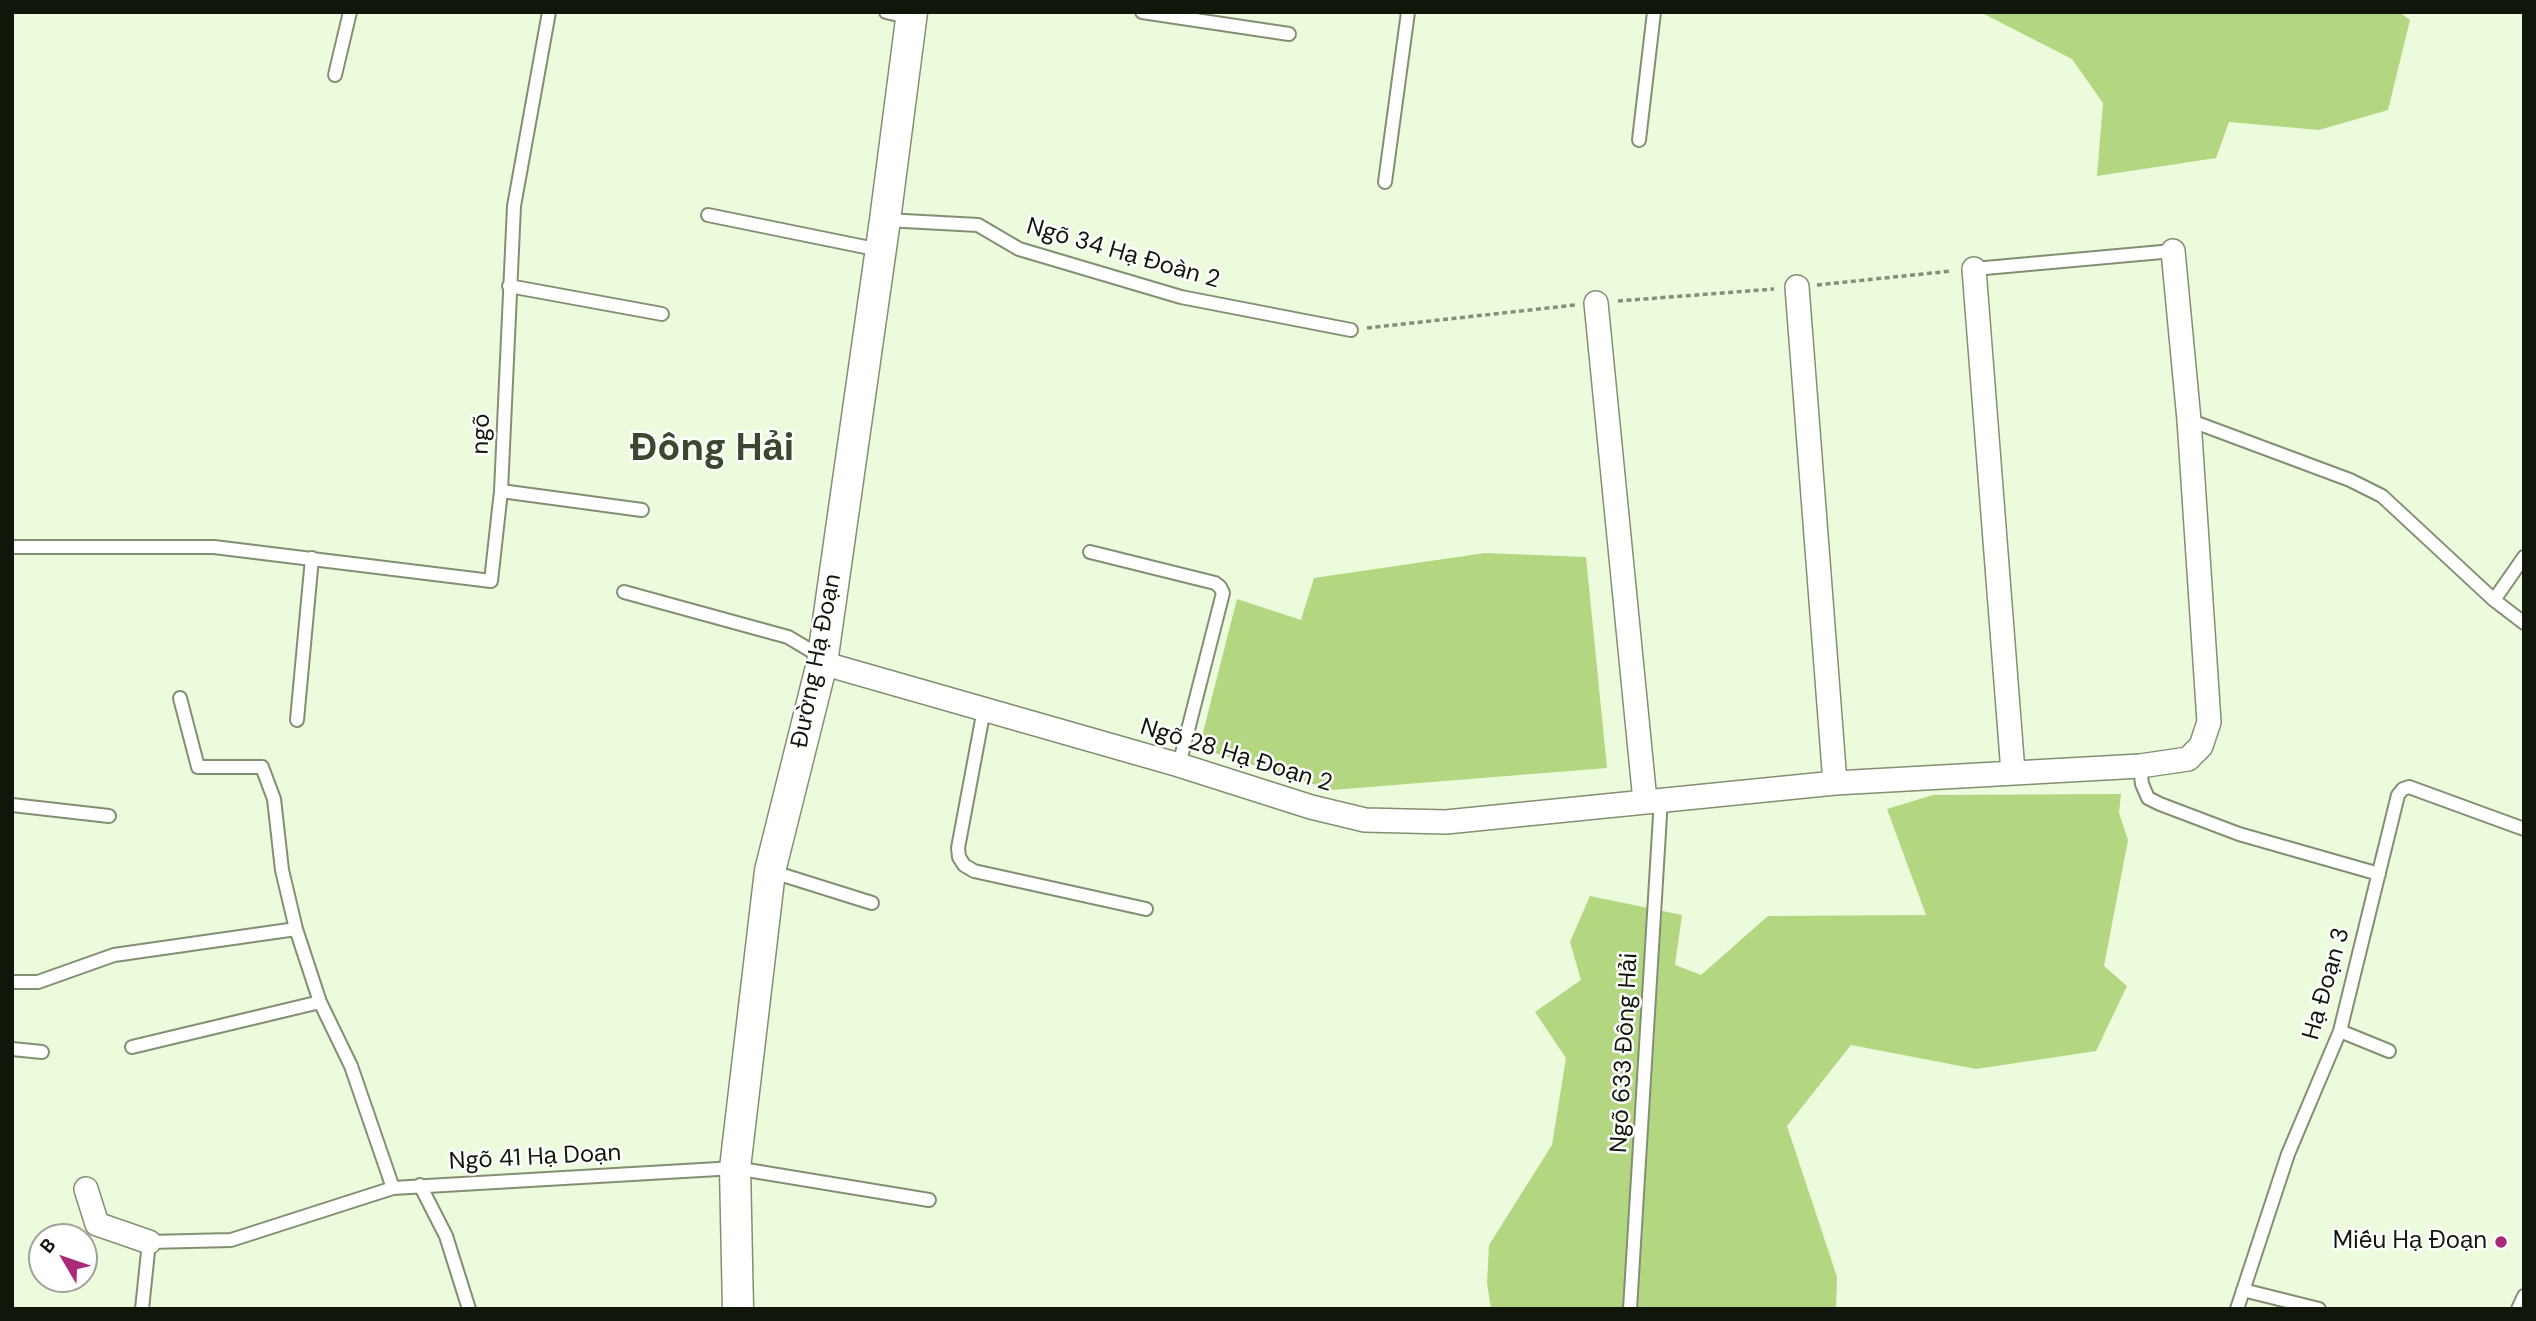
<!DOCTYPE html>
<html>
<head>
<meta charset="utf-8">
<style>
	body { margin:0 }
	#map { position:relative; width:2536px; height:1321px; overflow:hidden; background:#ecfbdb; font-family:"DM Sans",sans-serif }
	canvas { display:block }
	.frame { position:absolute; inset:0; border:14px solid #11160a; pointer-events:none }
	.north { position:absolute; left:28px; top:1223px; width:70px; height:70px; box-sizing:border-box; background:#fff; border:2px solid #a0a29d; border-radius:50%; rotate:309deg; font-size:19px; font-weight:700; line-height:28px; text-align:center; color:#11160a }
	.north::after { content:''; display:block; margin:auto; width:24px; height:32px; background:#aa2a79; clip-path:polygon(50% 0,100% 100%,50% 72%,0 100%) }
</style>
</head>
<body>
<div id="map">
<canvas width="2536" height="1321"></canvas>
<div class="frame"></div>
<div class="north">B</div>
</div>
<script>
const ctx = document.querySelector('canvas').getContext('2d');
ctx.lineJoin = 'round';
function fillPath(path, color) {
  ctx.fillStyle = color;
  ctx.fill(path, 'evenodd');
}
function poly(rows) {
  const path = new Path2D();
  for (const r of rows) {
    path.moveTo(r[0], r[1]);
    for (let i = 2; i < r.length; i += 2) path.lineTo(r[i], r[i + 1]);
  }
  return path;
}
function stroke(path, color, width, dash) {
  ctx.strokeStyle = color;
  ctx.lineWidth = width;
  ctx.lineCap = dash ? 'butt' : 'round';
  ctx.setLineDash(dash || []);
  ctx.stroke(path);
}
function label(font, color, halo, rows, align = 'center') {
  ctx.font = font + ' "DM Sans",sans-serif';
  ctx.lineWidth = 5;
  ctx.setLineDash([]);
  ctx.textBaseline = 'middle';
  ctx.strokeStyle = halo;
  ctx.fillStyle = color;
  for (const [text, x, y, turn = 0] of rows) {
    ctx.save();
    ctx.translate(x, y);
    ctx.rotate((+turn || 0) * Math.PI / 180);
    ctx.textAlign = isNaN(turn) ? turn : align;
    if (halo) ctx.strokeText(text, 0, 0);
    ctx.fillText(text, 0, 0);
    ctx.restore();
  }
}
fillPath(poly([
	[1980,12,2399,12,2410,20,2388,110,2319,130,2229,122,2216,158,2097,176,2103,103,2072,59],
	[1485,553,1586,557,1607,768,1332,790,1199,748,1237,599,1301,620,1314,578],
	[2121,794,2119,813,2128,840,2104,966,2127,986,2096,1051,1976,1069,1851,1045,1787,1126,1837,1277,1836,1309,1491,1309,1487,1283,1489,1245,1552,1145,1566,1058,1535,1012,1581,980,1570,942,1590,896,1682,915,1675,965,1701,975,1768,916,1926,915,1887,809,1933,795]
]), '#b2d780');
const service = poly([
	[886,12,911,18],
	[1142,12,1289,34],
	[335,75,350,12],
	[1639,140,1654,12],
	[1385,182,1408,12],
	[708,215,880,250],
	[886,220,978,225,1019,249,1181,297,1351,330],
	[1974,269,2173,251],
	[509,286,662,314],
	[2189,420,2350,480,2382,496,2494,600,2524,557],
	[501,491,642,510],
	[12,547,214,547,491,581,501,491,514,206,549,12],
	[1090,552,1215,583,1220,587,1223,593,1179,765],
	[624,592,788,637,815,653,819,659],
	[2494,600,2524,623],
	[180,698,198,767,262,767,274,799,282,870,296,929,320,1002,351,1066,393,1188],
	[984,709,958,848,959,857,964,865,974,871,1146,909],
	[297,720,312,558],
	[2140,766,2142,784,2148,798,2160,804,2239,834,2379,874],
	[12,805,109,816],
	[770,871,872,903],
	[12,982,38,982,114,955,296,929],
	[2340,1031,2389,1051],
	[132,1047,320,1002],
	[12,1049,42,1052],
	[420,1185,446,1236,469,1309],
	[2243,1290,2319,1309],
	[142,1309,149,1242,231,1240,393,1188,735,1168,929,1200],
	[1630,1309,1661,799],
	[2237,1309,2288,1154,2340,1031,2398,795,2403,789,2409,787,2524,829],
	[2518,1309,2524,1296]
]);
const minor = poly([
	[1974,269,2013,772],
	[1797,287,1835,783],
	[1596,303,1645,801],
	[822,663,1179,765,1311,807,1365,820,1446,822,1835,783,2140,766,2188,759,2201,746,2209,722,2189,420,2173,251],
	[86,1189,97,1224,149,1242]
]);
const tertiary = poly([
	[738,1309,735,1168,770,871,822,663,885,220,912,12]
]);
stroke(service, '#828f72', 16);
stroke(minor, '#828f72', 26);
stroke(tertiary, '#828f72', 33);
stroke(poly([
	[1817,285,1952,271],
	[1618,301,1774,289],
	[1367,328,1575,305]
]), '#848f78', 3.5, [5, 3.5]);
stroke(service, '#fff', 12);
stroke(minor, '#fff', 23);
stroke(tertiary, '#fff', 30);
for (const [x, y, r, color] of [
	[2501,1242,7,"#aa2a79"]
]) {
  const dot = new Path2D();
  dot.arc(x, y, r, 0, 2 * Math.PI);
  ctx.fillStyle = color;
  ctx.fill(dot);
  stroke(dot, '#fff', 2.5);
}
label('24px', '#11160a', '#fff', [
	["Ngõ 34 Hạ Đoàn 2",1123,254,16],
	["ngõ",482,434,-88],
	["Đường Hạ Đoạn",817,661,-79],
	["Ngõ 28 Hạ Đoạn 2",1236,756,17],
	["Hạ Đoạn 3",2327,984,-74],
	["Ngõ 633 Đông Hải",1625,1053,-87],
	["Ngõ 41 Hạ Doạn",535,1158,-3]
]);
label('24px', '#11160a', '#fff', [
	["Miếu Hạ Đoạn",2487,1242]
], 'right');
label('bold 38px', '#3c482d', '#fff', [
	["Đông Hải",712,450]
]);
</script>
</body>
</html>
